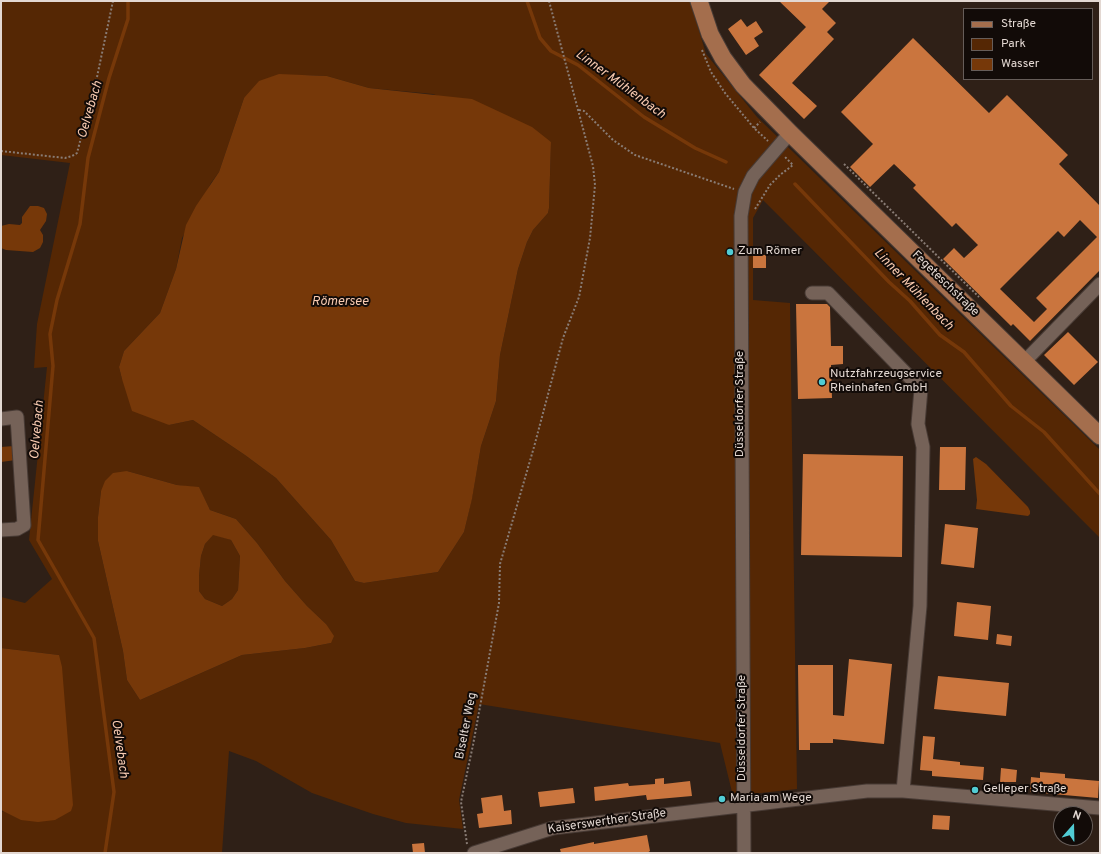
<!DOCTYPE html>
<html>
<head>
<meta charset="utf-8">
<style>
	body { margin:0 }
	#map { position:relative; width:1101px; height:854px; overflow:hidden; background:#2f2017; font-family:Overpass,sans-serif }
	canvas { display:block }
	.frame { position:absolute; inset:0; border:2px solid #e3d8d2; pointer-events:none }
	.legend { position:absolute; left:963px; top:8px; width:130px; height:72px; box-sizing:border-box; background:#120b08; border:1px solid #665d59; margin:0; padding:5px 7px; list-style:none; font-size:12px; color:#e3d8d2 }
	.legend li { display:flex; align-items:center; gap:8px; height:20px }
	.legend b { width:20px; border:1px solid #665d59 }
	.north { position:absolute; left:1053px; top:806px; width:40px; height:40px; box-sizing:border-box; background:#120b08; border:1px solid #665d59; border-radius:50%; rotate:20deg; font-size:11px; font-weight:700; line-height:16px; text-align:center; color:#e3d8d2 }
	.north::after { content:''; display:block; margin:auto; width:14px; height:18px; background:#51ccd4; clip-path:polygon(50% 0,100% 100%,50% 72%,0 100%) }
</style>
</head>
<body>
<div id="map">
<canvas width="1101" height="854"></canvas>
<div class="frame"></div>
<ul class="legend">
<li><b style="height:5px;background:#a46e4d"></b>Straße</li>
<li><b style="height:11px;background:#552704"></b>Park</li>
<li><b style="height:11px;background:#763809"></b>Wasser</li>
</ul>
<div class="north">N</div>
</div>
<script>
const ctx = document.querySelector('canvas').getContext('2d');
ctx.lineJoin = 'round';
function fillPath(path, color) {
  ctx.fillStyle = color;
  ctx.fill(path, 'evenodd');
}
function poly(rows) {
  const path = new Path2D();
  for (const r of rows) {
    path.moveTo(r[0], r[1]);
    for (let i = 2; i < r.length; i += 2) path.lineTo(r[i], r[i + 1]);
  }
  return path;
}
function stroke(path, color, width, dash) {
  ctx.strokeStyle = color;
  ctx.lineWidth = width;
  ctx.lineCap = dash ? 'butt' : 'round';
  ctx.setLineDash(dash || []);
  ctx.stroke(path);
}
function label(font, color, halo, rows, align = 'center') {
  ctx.font = font + ' Overpass,sans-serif';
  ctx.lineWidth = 4;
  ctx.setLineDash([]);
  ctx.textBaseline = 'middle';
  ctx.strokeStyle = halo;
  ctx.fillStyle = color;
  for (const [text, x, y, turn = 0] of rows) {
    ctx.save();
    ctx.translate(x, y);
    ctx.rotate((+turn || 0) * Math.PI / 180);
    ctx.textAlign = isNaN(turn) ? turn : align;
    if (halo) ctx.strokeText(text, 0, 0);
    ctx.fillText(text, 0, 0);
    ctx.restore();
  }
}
fillPath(poly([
	[1,1,690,1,706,54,757,117,1100,450,1100,538,763,200,753,218,753,300,790,303,797,789,733,796,720,743,479,704,459,800,463,829,406,823,373,814,312,793,256,761,229,751,222,853,1,853,1,810,3,812,59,655,1,648,1,597,25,603,52,579,29,540,47,367,34,368,37,324,70,163,1,155],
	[304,75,327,76,369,88,433,94,551,142,549,208,548,213,533,230,527,242,518,269,500,355,496,401,481,446,472,498,464,532,438,572,364,583,355,581,331,540,276,478,245,455,193,420,169,425,122,379,119,367,124,351,160,313,176,269,182,238,211,183,219,172,244,98],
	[127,471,177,485,199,488,210,510,236,519,257,543,285,581,307,606,326,624,331,643,305,648,242,655,140,700,127,680,123,651,98,541,98,517,101,491],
	[213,534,231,540,240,556,238,590,232,599,222,606,205,599,199,591,199,576,201,556,205,544]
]), '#552704');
fillPath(poly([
	[279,74,327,76,369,88,472,99,532,127,551,142,549,208,548,213,533,230,527,242,518,269,500,355,496,401,481,446,472,499,464,532,438,572,364,583,355,581,331,540,276,478,245,455,193,420,169,425,132,411,122,379,119,367,124,351,160,313,176,269,186,225,196,206,219,172,244,98,259,81],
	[30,206,38,206,44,208,47,214,46,221,40,230,43,235,43,242,40,248,33,252,6,250,1,248,1,226,9,224,20,225,22,223,22,217],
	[14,446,16,460,1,462,1,447],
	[976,457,986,464,1028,507,1030,511,1030,514,1028,516,976,509,977,500,973,459],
	[127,471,177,485,199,487,210,510,236,519,257,543,285,581,307,606,326,624,334,636,331,643,305,648,242,655,140,700,127,680,123,651,98,541,98,517,101,491,105,481,113,473],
	[213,535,231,540,240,556,238,590,232,599,222,606,205,599,199,591,199,576,201,556,205,544],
	[1,648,59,655,62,667,73,805,71,811,55,820,38,822,21,820,1,810]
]), '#763809');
stroke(poly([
	[527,1,540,38,551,51,578,65,644,117,695,148,726,162],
	[795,184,889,282,910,301,940,335,964,352,1011,406,1044,432,1100,494],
	[105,853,114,792,94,638,38,540,53,366,50,334,57,300,80,224,88,158,109,78,128,19,128,1]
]), '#763809', 3.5);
fillPath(poly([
	[779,1,830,1,822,9,836,23,827,32,834,39,792,83,817,106,804,119,759,75,806,27],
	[741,19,747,27,756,21,763,32,754,38,759,46,746,55,728,29],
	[913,38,989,113,1007,95,1068,155,1059,164,1100,206,1100,270,1030,341,1013,324,1011,326,943,259,954,248,964,258,978,245,956,223,952,227,913,188,916,185,894,164,870,187,850,167,873,144,841,112],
	[1080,220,1097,237,1036,298,1047,309,1034,322,1000,289,1058,231,1064,237],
	[753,255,766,255,766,268,753,268],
	[796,304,827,304,830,307,831,346,843,346,843,364,831,365,832,398,798,399],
	[1068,332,1098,362,1074,385,1044,355],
	[940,447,966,447,965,490,939,490],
	[803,454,903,456,902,557,801,555],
	[945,524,978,528,974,568,941,564],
	[957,602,991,606,988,640,954,636],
	[997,634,1012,636,1011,646,996,644],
	[849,659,892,664,884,744,833,739,833,743,810,743,810,750,799,750,798,665,833,665,833,715,844,716],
	[938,676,1009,683,1006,716,934,709],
	[923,736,935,737,933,759,960,762,960,765,984,767,983,780,932,776,932,771,920,770],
	[1001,768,1017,770,1016,782,1000,782],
	[1040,772,1065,774,1065,778,1099,781,1098,798,1030,792,1031,777,1040,778],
	[664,778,664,784,690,781,692,796,647,800,646,795,595,801,594,787,628,783,629,786,655,784,655,779],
	[573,788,575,803,540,807,538,792],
	[502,795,504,811,511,810,512,824,479,828,477,814,483,813,481,798],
	[933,815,950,816,949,830,932,829],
	[647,835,650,851,647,853,561,853,560,849,594,842,594,844],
	[424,843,425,853,413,853,412,844]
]), '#ca753e');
const minor = poly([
	[812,293,828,293,921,389,918,424,923,447,920,606,903,791],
	[1024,362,1100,284],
	[1,419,17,417,24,525,17,529,1,530],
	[474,853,553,828,867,791,903,791,1100,808],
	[744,853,741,216,745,192,753,176,790,133]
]);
const major = poly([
	[699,1,710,34,723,58,743,85,790,133,1100,436]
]);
stroke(minor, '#483b35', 15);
stroke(major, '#483b35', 19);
stroke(poly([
	[702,50,711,72,725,93,754,128,768,141],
	[579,110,584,111,613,140,635,155,734,189],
	[754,128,760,122],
	[1,151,65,158,72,156,77,153,97,77,113,1],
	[844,164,979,297],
	[755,209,770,185,780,175,793,165,784,156],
	[467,844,461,802,473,745,499,603,500,564,534,447,563,338,579,297,590,238,595,185,593,166,549,1]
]), '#897c75', 2, [2, 2]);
stroke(minor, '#756258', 13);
stroke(major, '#a46e4d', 17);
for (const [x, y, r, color] of [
	[730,252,4,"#51ccd4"],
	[822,382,4,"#51ccd4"],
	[975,790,4,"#51ccd4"],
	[722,799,4,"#51ccd4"]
]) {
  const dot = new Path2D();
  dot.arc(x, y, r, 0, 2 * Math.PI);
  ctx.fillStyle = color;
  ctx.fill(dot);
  stroke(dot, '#120b08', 1.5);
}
label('12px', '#e3d8d2', '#120b08', [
	["Zum Römer",738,252],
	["Nutzfahrzeugservice",830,375],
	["Rheinhafen GmbH",830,389],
	["Gelleper Straße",983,790],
	["Maria am Wege",730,799]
], 'left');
label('12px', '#e3d8d2', '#120b08', [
	["Fegeteschstraße",945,284,44],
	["Düsseldorfer Straße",741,404,-90],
	["Biselter Weg",467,726,-79],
	["Düsseldorfer Straße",743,728,-90],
	["Kaiserswerther Straße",607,822,-8]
]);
label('italic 13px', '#f9cbb1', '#120b08', [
	["Linner Mühlenbach",620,85,36],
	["Oelvebach",91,110,-74],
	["Linner Mühlenbach",913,290,46],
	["Römersee",340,302],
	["Oelvebach",38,430,-85],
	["Oelvebach",119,749,82]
]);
</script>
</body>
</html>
